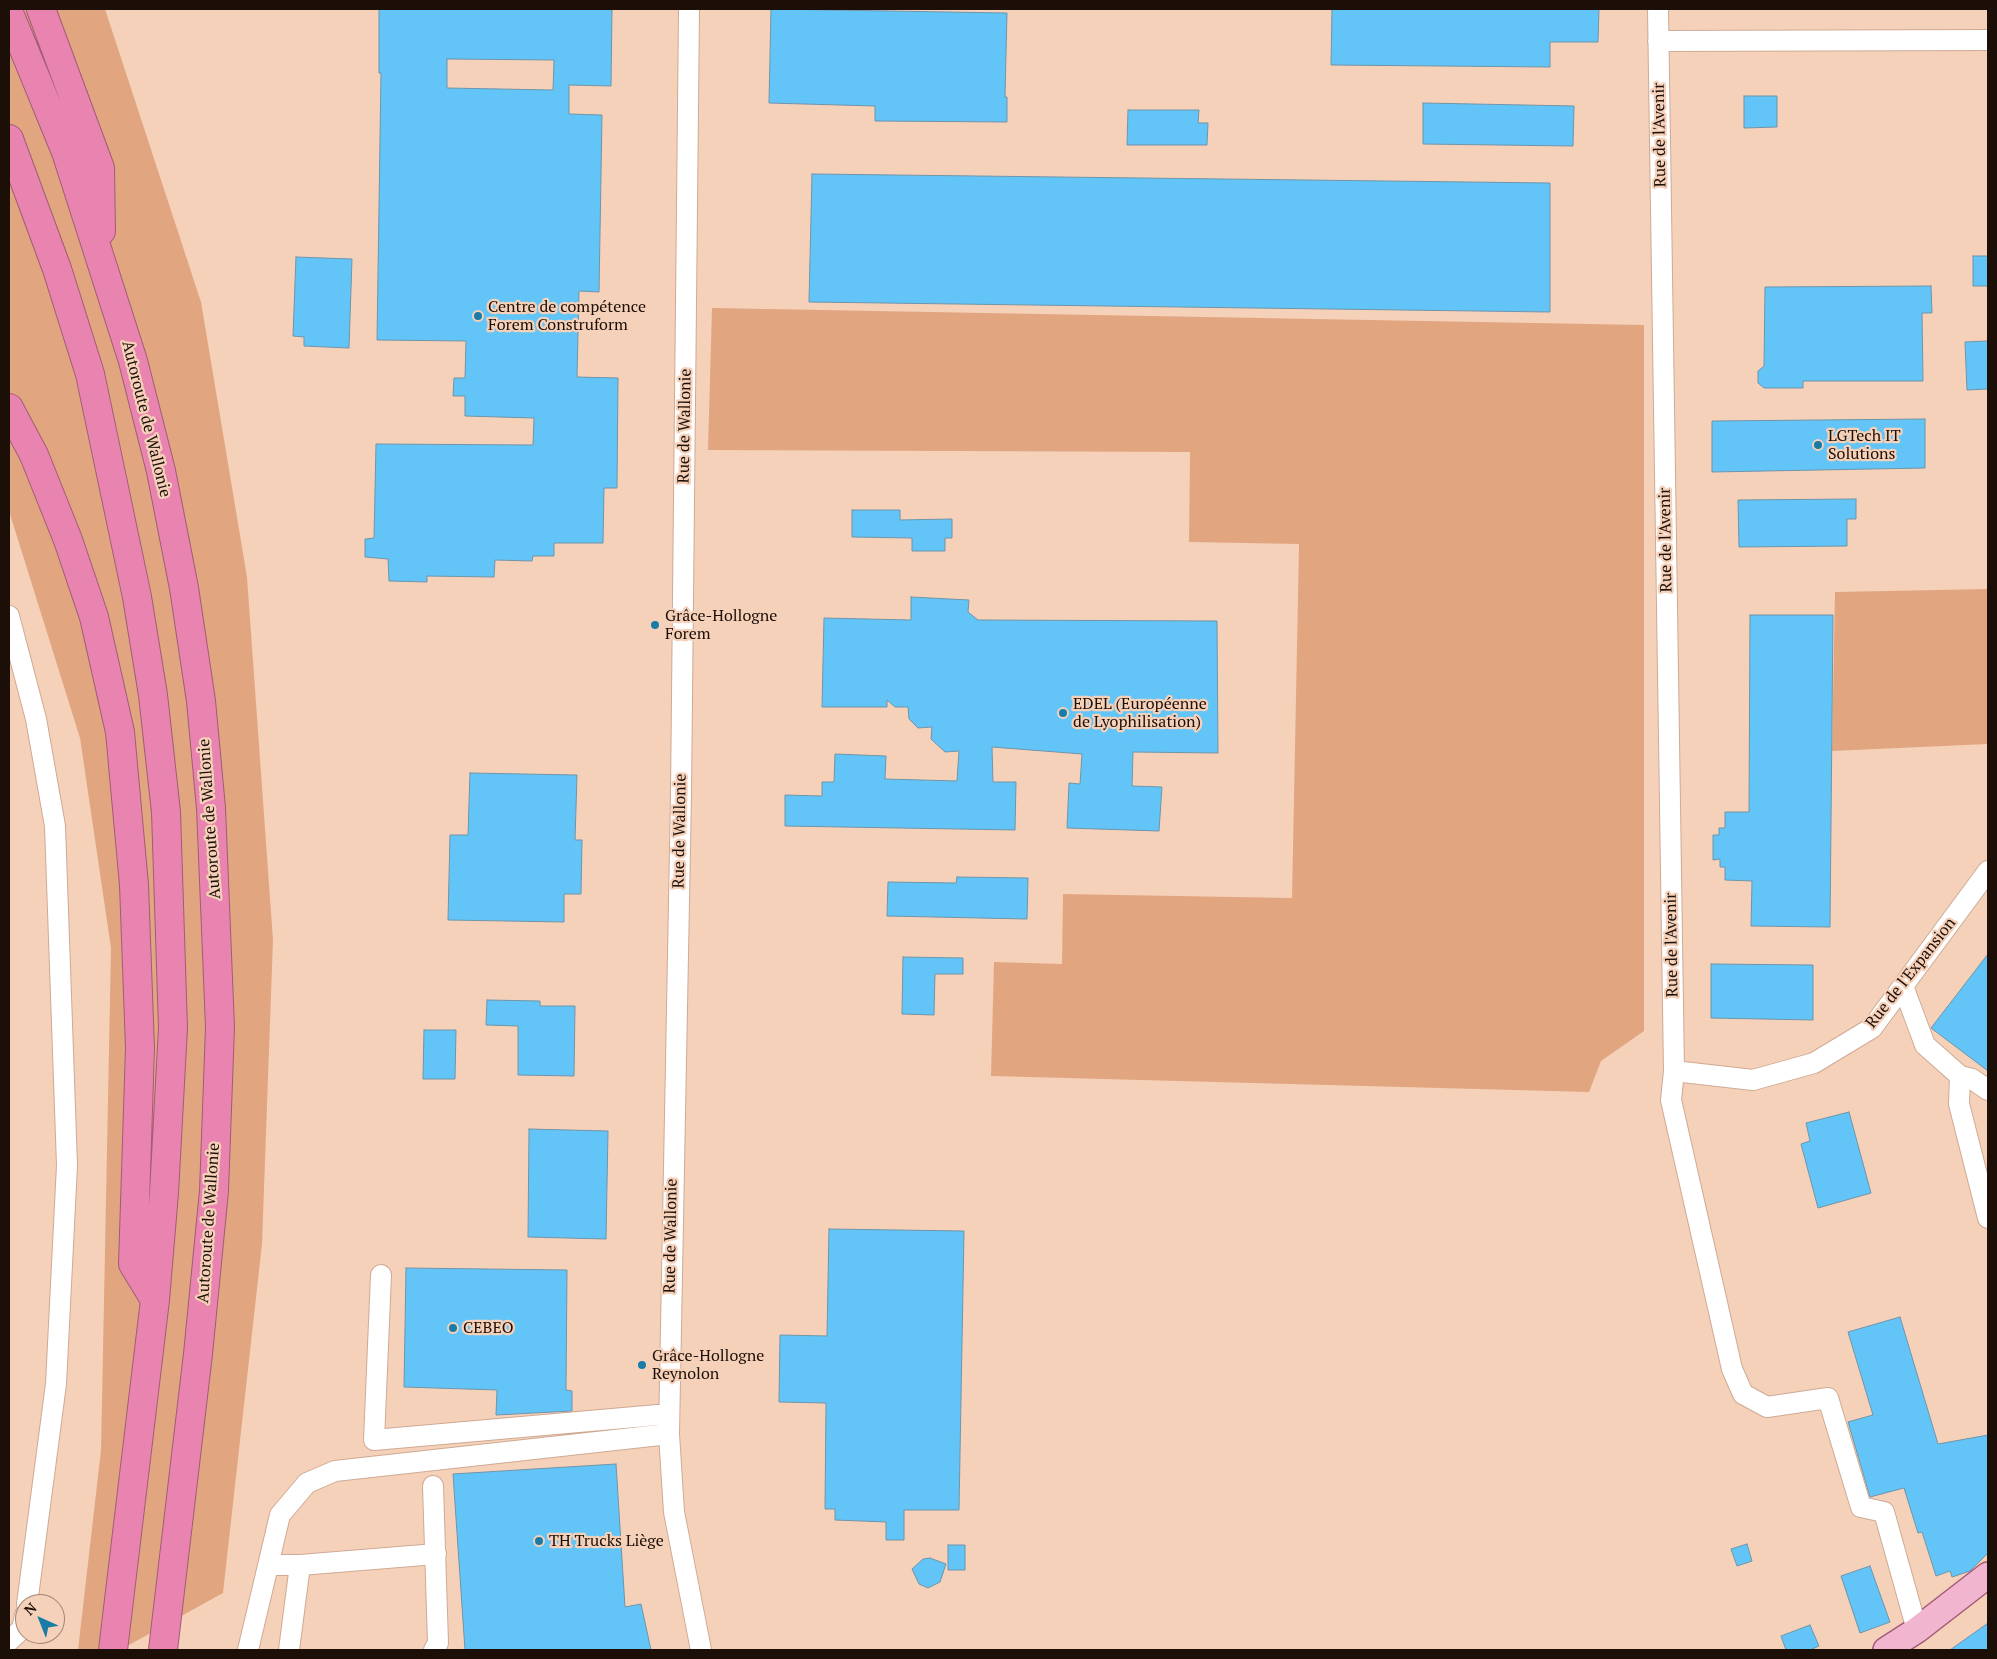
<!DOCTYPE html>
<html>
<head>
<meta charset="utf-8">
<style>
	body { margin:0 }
	#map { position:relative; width:1997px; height:1659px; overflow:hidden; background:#f6d1ba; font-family:"PT Serif",serif }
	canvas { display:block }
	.frame { position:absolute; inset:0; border:10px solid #1c0f08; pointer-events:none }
	.north { position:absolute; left:15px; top:1594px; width:50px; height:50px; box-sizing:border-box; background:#f6d1ba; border:1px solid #9f8373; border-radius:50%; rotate:316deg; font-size:14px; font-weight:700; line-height:20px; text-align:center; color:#1c0f08 }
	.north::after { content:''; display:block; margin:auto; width:18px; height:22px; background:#187ca7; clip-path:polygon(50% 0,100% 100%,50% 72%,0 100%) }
</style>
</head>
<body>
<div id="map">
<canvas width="1997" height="1659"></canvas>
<div class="frame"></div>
<div class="north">N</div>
</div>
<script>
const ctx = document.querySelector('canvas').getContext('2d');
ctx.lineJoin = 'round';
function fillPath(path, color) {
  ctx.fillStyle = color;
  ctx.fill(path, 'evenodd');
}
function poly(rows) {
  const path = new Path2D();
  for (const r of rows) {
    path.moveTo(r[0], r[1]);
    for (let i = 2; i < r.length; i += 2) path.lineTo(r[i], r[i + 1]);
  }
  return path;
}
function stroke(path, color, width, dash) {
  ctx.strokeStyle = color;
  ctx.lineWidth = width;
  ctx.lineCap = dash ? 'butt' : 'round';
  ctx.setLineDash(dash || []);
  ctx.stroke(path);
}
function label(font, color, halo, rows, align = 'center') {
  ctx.font = font + ' "PT Serif",serif';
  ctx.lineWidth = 4.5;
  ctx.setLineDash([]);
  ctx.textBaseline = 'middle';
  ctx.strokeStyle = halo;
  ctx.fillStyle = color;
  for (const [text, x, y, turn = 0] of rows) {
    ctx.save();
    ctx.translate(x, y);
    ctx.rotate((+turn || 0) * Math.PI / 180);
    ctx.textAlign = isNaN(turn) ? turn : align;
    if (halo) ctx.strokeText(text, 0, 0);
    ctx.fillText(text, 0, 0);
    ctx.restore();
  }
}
fillPath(poly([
	[9,9,105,9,201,302,247,577,273,940,262,1244,223,1593,120,1650,78,1650,101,1450,111,948,80,738,9,511],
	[712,308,1644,325,1644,1031,1601,1061,1589,1092,991,1076,994,962,1062,964,1063,894,1292,898,1299,544,1189,542,1190,452,708,450],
	[1988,589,1988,744,1832,751,1835,592]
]), '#e1a680');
const building = poly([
	[379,9,612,9,611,86,569,85,569,114,602,115,599,292,579,291,577,377,618,378,617,488,604,488,603,543,554,543,554,556,533,556,532,561,495,560,494,577,427,576,427,582,389,581,388,559,365,557,365,539,374,538,376,444,533,445,534,418,465,416,465,396,453,396,454,378,465,378,466,341,377,340,381,73,379,73,379,9],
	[447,59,554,60,553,90,447,88,447,59],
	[771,9,1007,13,1005,97,1007,97,1007,122,875,121,875,106,769,103,771,9],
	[1332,9,1599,9,1598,42,1550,42,1550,67,1331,65,1332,9],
	[1744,96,1777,96,1777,127,1744,128,1744,96],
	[1423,103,1574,106,1573,146,1423,144,1423,103],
	[1128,110,1199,110,1198,123,1208,123,1207,145,1127,145,1128,110],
	[812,174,1550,183,1550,312,809,302,812,174],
	[1973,256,1988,256,1988,286,1973,286,1973,256],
	[296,257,352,259,349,348,304,346,304,337,293,336,296,257],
	[1931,286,1932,313,1922,313,1923,381,1803,381,1803,388,1764,388,1758,383,1758,371,1764,366,1765,287,1931,286],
	[1988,341,1988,389,1967,390,1965,342,1988,341],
	[1925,419,1925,468,1712,472,1712,421,1925,419],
	[1856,499,1856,519,1847,519,1847,546,1739,547,1738,500,1856,499],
	[852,510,900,510,900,520,952,519,952,538,945,538,945,551,912,551,912,538,852,537,852,510],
	[911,597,969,600,968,612,978,620,1217,621,1218,753,1133,752,1132,786,1162,787,1159,831,1067,828,1069,783,1080,784,1082,754,992,747,993,782,1016,782,1015,830,785,826,785,795,822,796,822,782,834,782,835,754,886,756,885,779,957,781,959,751,945,752,931,739,932,727,918,728,909,719,908,707,895,707,887,700,887,707,822,707,824,618,911,620,911,597],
	[1750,615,1833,615,1830,927,1751,926,1752,881,1725,880,1725,867,1720,867,1720,859,1713,860,1713,835,1719,835,1719,828,1725,828,1725,812,1749,812,1750,615],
	[470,773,577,775,575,840,582,840,581,894,564,894,564,922,448,920,450,835,468,835,470,773],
	[957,877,1028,878,1027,919,887,916,888,882,956,883,957,877],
	[1988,954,1988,1071,1931,1028,1988,954],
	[903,957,963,958,963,974,935,974,934,1015,902,1014,903,957],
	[1711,964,1813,965,1813,1020,1711,1018,1711,964],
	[487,1000,540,1001,540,1006,575,1006,574,1076,518,1075,518,1026,486,1025,487,1000],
	[424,1030,456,1030,455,1079,423,1079,424,1030],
	[1849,1112,1871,1193,1818,1208,1801,1144,1810,1141,1806,1123,1849,1112],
	[529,1129,608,1131,606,1239,528,1237,529,1129],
	[829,1229,964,1231,959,1510,904,1510,904,1540,886,1540,886,1522,835,1520,835,1509,825,1509,826,1403,779,1402,780,1335,827,1336,829,1229],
	[406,1268,567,1270,566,1390,572,1391,572,1411,496,1415,497,1390,404,1387,406,1268],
	[1900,1317,1938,1444,1988,1435,1988,1553,1970,1571,1952,1577,1950,1571,1936,1576,1922,1532,1918,1533,1904,1488,1870,1497,1848,1422,1873,1415,1848,1332,1900,1317],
	[616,1464,625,1607,641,1604,651,1650,465,1650,453,1474,616,1464],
	[1747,1544,1752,1561,1737,1566,1731,1549,1747,1544],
	[948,1545,965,1545,965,1570,948,1570,948,1545],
	[930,1558,946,1564,940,1582,928,1588,919,1584,912,1569,923,1559,930,1558],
	[1870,1566,1890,1622,1860,1633,1841,1576,1870,1566],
	[1988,1623,1988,1650,1950,1650,1988,1623],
	[1810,1625,1819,1646,1810,1650,1786,1650,1781,1636,1810,1625]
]);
fillPath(building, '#63c5f7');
stroke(building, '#6f94a9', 1);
const minor = poly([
	[689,9,681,795,669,1434,674,1512,701,1650],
	[1658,9,1674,1071,1671,1100,1732,1369,1743,1394,1767,1407,1828,1398,1861,1507,1884,1512,1917,1630],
	[1658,41,1988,40],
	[9,616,36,719,55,826,67,1165,56,1384,27,1604],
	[1903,986,1925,1045,1960,1076,1972,1079,1988,1090],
	[1674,1071,1753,1080,1814,1063,1872,1028,1988,871],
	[1960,1076,1959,1104,1988,1218],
	[381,1275,374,1440,669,1414],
	[433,1486,438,1643,434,1650],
	[269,1565,300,1565,436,1554],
	[9,1641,22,1629,25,1615],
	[248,1650,280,1515,307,1483,335,1471,669,1434],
	[289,1650,300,1565]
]);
const major = poly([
	[1886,1650,1917,1630,1988,1575]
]);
const highway = poly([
	[41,9,100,168,101,231],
	[9,13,66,152,133,361,161,471,184,588,201,701,211,808,220,1027,214,1191,198,1354,163,1650],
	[9,139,57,269,90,374,137,597,153,695,166,812,173,1028,164,1193,155,1300,113,1650],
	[9,408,34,455,68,540,94,617,120,732,134,885,140,1048,133,1264,155,1300]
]);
stroke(minor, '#ceaa94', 22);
stroke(major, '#a15b75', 28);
stroke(highway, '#a15b75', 30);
stroke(minor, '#fff', 20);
stroke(major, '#f2b5d0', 25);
stroke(highway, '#e984b0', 28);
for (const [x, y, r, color] of [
	[478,316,5,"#187ca7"],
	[1818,445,5,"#187ca7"],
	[655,625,5,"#187ca7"],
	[1063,713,5,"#187ca7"],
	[453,1328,5,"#187ca7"],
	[642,1365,5,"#187ca7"],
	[539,1541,5,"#187ca7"]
]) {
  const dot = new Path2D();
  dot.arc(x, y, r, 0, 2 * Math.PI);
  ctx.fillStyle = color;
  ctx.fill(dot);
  stroke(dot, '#f6d1ba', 2);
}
label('16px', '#1c0f08', '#f6d1ba', [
	["Rue de l'Avenir",1660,135,-91],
	["Autoroute de Wallonie",146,419,76],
	["Rue de Wallonie",685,426,-89],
	["Rue de l'Avenir",1666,540,-91],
	["Autoroute de Wallonie",210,819,-94],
	["Rue de Wallonie",680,831,-89],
	["Rue de l'Avenir",1672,945,-91],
	["Rue de l'Expansion",1911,973,-52],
	["Autoroute de Wallonie",209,1223,-86],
	["Rue de Wallonie",671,1236,-89]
]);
label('16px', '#1c0f08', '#f6d1ba', [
	["Centre de compétence",488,307],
	["Forem Construform",488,325],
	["LGTech IT",1828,436],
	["Solutions",1828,454],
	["Grâce-Hollogne",665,616],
	["Forem",665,634],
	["EDEL (Européenne",1073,704],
	["de Lyophilisation)",1073,722],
	["CEBEO",463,1328],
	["Grâce-Hollogne",652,1356],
	["Reynolon",652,1374],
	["TH Trucks Liège",549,1541]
], 'left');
</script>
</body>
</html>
